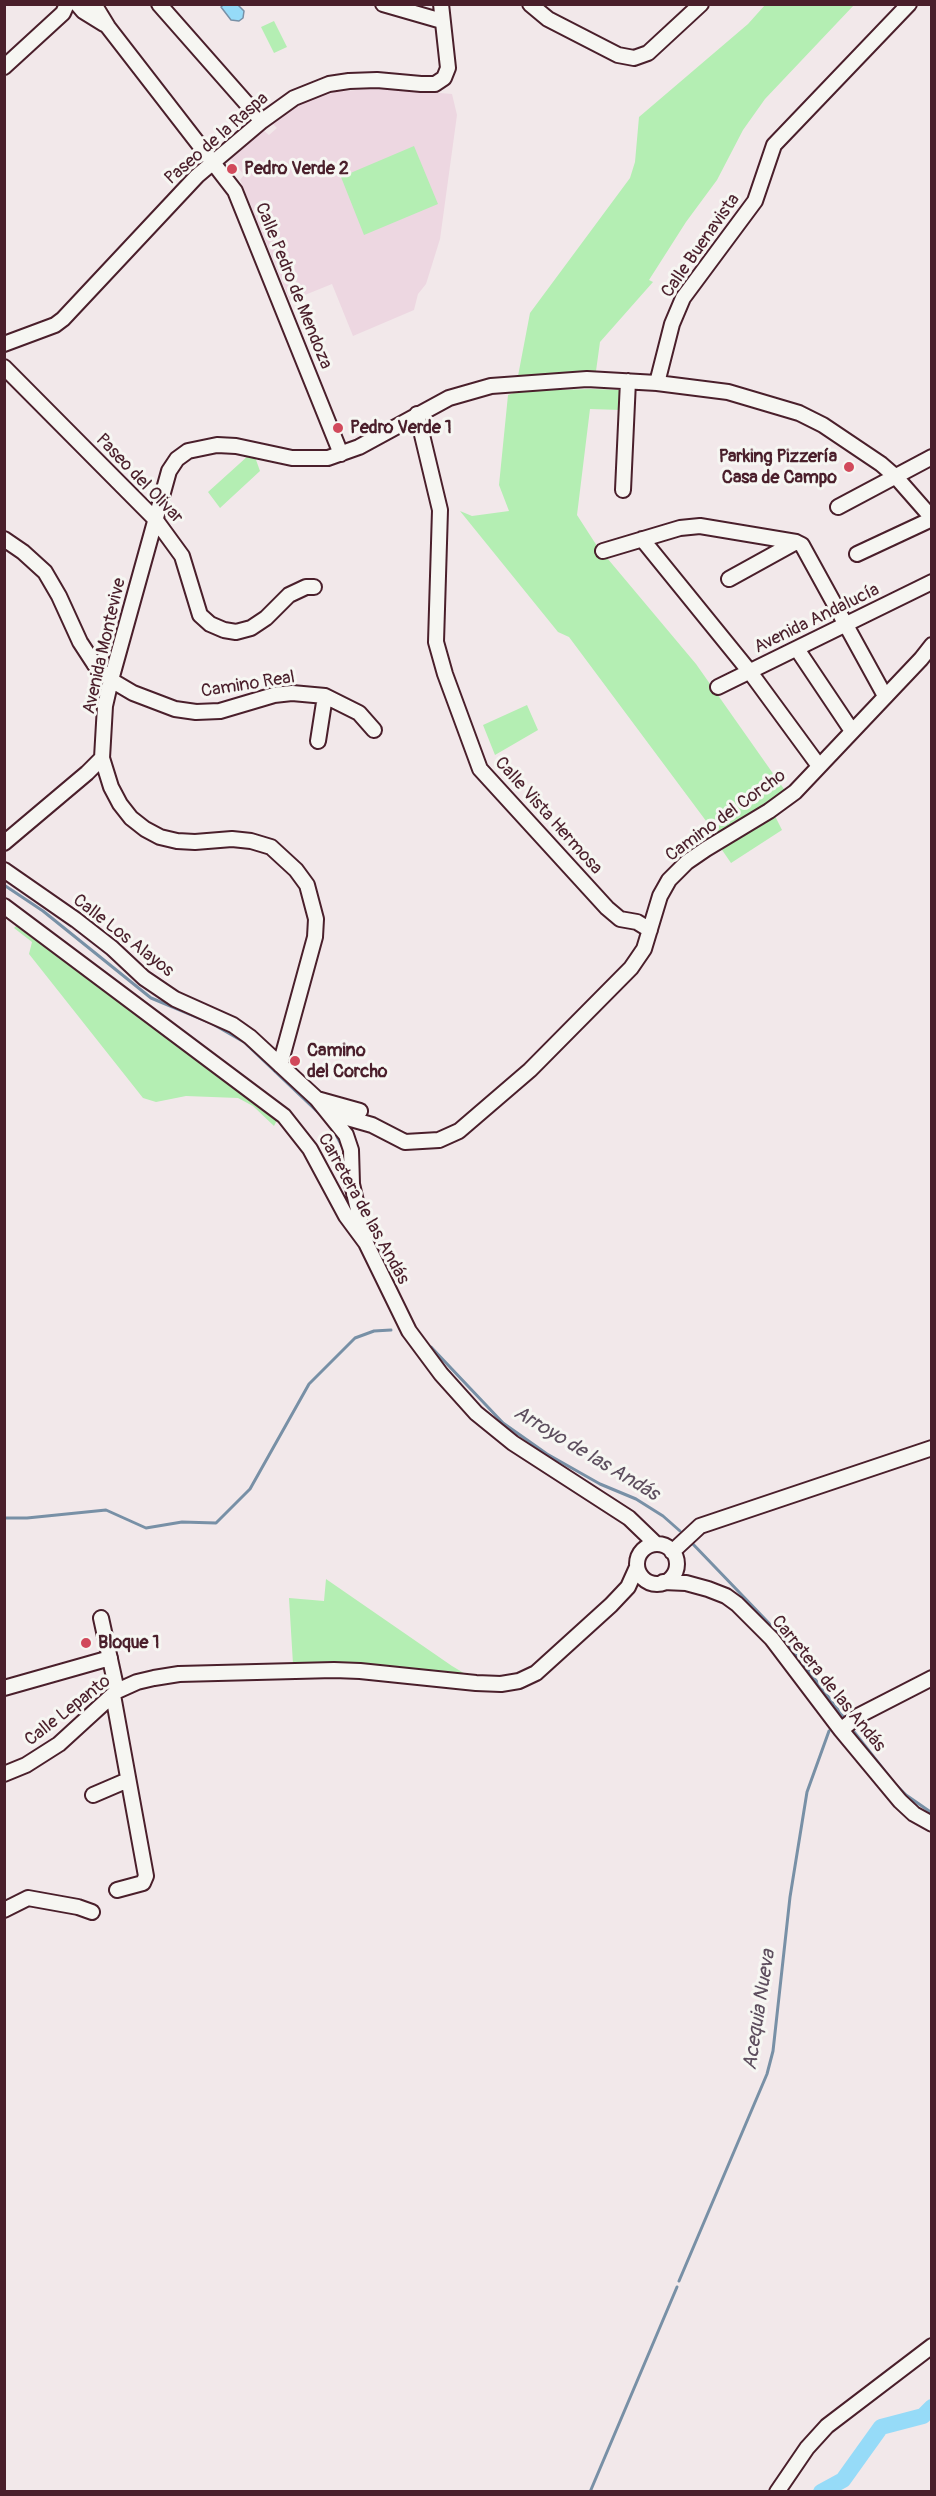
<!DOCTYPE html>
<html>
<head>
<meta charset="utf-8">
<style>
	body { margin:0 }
	#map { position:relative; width:936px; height:2496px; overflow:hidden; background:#f2e8ea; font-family:Pangolin,sans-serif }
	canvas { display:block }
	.frame { position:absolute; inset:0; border:6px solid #4a1f2b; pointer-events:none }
</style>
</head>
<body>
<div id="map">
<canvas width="936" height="2496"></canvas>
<div class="frame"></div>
</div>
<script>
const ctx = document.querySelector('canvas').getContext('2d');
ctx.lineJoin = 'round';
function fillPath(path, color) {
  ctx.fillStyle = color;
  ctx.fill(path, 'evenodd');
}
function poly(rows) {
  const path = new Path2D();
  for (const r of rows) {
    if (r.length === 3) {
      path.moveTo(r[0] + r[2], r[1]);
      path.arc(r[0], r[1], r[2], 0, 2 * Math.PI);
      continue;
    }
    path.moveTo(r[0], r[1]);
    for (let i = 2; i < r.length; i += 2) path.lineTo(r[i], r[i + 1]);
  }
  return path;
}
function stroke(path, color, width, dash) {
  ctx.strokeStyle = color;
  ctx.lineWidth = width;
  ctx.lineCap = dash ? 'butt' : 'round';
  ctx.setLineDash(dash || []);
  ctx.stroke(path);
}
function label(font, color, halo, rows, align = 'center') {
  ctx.font = font + ' Pangolin,sans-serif';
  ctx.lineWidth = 6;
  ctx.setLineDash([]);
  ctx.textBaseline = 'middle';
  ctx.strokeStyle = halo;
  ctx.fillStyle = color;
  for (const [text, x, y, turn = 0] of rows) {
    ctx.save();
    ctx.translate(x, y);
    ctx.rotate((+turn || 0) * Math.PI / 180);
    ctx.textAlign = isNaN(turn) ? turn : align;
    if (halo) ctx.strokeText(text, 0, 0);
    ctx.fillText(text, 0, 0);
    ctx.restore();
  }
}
fillPath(poly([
	[378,88,452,94,457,115,440,239,426,284,418,294,414,310,353,336,332,284,290,301,240,180,244,175,230,158,263,130,269,135,277,128,272,123,302,103,335,92]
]), '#edd7e1');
fillPath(poly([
	[765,5,854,5,765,99,743,130,717,180,686,222,649,280,653,282,600,342,596,371,586,371,584,375,518,376,530,313,630,178,635,162,639,117,748,24],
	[274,21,287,47,274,53,261,27],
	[414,146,438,204,364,235,341,177],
	[591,389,623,390,621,410,590,409,577,515,597,546,696,664,786,792,718,837,569,637,558,632,460,511,472,516,509,511,499,485,508,395,519,391],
	[249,455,255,457,260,471,220,508,208,492],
	[527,705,538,730,495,755,483,725],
	[774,814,782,830,731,863,720,847],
	[18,924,278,1118,274,1126,253,1106,238,1098,186,1096,156,1102,143,1098,29,954,32,942,14,928],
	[326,1579,452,1666,467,1675,371,1665,329,1662,293,1664,289,1598,324,1601]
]), '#b4eeb3');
const water = poly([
	[224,4,238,5,244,11,243,18,239,21,231,20,221,7,224,4]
]);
fillPath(water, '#96dbf8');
stroke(water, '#7890a6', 1.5);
stroke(poly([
	[4,885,43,911,151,998,211,1023,244,1042,323,1117],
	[333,1129,344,1150],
	[361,1196,388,1266],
	[431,1347,503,1423,547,1454,600,1484,636,1499,663,1516,680,1531],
	[4,1518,27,1518,106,1510,146,1528,182,1522,216,1523,250,1489,309,1384,355,1338,374,1331,391,1330],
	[690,1541,787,1642,844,1718],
	[851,1728,895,1784,906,1795,932,1813],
	[679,2281,767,2074,773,2051,790,1897,807,1792,829,1731],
	[590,2492,677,2287]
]), '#7890a6', 3);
stroke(poly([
	[821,2492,843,2480,881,2427,923,2416,932,2407]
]), '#96dbf8', 16);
const minor = poly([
	[77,4,83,11,104,24],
	[94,4,108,27,235,191,341,454],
	[159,4,262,121],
	[383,4,442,21],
	[530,4,548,19,618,55,634,58,648,53,701,4],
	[4,67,63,13,67,4],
	[4,344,55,325,63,319,197,176,262,121,294,98,329,84,349,81,377,80,421,84,435,84,444,78,448,68,441,4],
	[4,367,155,519,182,556,200,615,210,624,224,630,236,632,251,628,266,618,289,595,306,587,314,587],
	[657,383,672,324,683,298,755,201,774,145,909,4],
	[417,414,440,510,436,642,445,674,480,769,607,908,620,919,637,922,650,930],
	[623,490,628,381],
	[838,507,932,457],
	[4,539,23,552,45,572,59,596,80,642,95,665,111,680,133,693,175,709,196,712,220,711,274,695,292,693,325,696,359,713,374,730],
	[642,539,750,672,819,766],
	[603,551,680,528,700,526,796,542,802,545,885,696],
	[857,554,932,519],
	[729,579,796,542],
	[797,649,852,731],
	[718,687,932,582],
	[318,741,325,696],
	[4,843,87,773,102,758],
	[4,870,76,920,112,948,144,978,175,999,233,1025,250,1037,317,1099,346,1135,351,1150,352,1184,364,1236],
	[4,906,284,1116,310,1149,346,1216,366,1243,409,1331,441,1374,476,1413,513,1443,629,1518,656,1544],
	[280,1065,315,937,316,919,307,885,296,870,271,847,251,841,232,839,195,842,177,841,160,837,145,829,131,818,120,804,111,787,102,758,105,706,111,680,169,471,177,459,188,451,217,445,236,446,292,458,328,458,359,447,449,398,491,386,587,379,657,383,728,392,799,413,823,425,881,464,896,477,932,518],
	[317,1099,360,1111],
	[330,1113,372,1125,405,1142,439,1140,459,1131,530,1070,631,968,644,949,660,896,669,880,687,862,706,849,769,811,795,792,921,659,932,645],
	[657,1564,20],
	[672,1552,700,1526,932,1448],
	[663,1582,686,1583,708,1589,726,1596,737,1604,772,1639,841,1730,900,1801,914,1814,932,1824],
	[101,1618,117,1691],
	[4,1688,110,1658],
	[113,1695,146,1876,143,1883,117,1890],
	[841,1730,858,1716,932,1678],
	[4,1774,26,1765,59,1744,117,1691,137,1682,154,1678,179,1674,334,1670,360,1671,476,1683,501,1684,519,1681,536,1673,611,1605,628,1587,637,1567],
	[93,1795,128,1780],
	[4,1910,28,1898,78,1907,92,1912],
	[777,2492,807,2448,827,2426,932,2346]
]);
stroke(minor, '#4a1f2b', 18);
stroke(minor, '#f6f6f2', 14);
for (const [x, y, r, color] of [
	[232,169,6,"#d1495b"],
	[338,428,6,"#d1495b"],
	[849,467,6,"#d1495b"],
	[295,1061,6,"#d1495b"],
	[86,1643,6,"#d1495b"]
]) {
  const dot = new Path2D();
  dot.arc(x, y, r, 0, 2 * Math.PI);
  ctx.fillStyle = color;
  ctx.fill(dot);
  stroke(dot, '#f6f6f2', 2);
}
label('18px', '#4a1f2b', '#f6f6f2', [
	["Paseo de la Raspa",217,139,-41],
	["Calle Buenavista",701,246,-55],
	["Calle Pedro de Mendoza",293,286,68],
	["Paseo del Olivar",139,479,46],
	["Avenida Andalucía",817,619,-26],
	["Avenida Montevive",105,646,-77],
	["Camino Real",248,685,-9],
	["Calle Vista Hermosa",548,816,48],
	["Camino del Corcho",726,816,-36],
	["Calle Los Alayos",123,936,38],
	["Carretera de las Andás",363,1209,61],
	["Carretera de las Andás",828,1684,51],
	["Calle Lepanto",68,1711,-38]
]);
label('bold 18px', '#4a1f2b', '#f6f6f2', [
	["Pedro Verde 2",244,169],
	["Pedro Verde 1",350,428],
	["Parking Pizzería",837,457,"right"],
	["Casa de Campo",837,478,"right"],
	["Camino",307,1051],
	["del Corcho",307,1072],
	["Bloque 1",98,1643]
], 'left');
label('italic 20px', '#5d4e5e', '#f6f6f2', [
	["Arroyo de las Andás",586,1454,31],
	["Acequia Nueva",760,2010,-81]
]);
</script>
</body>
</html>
